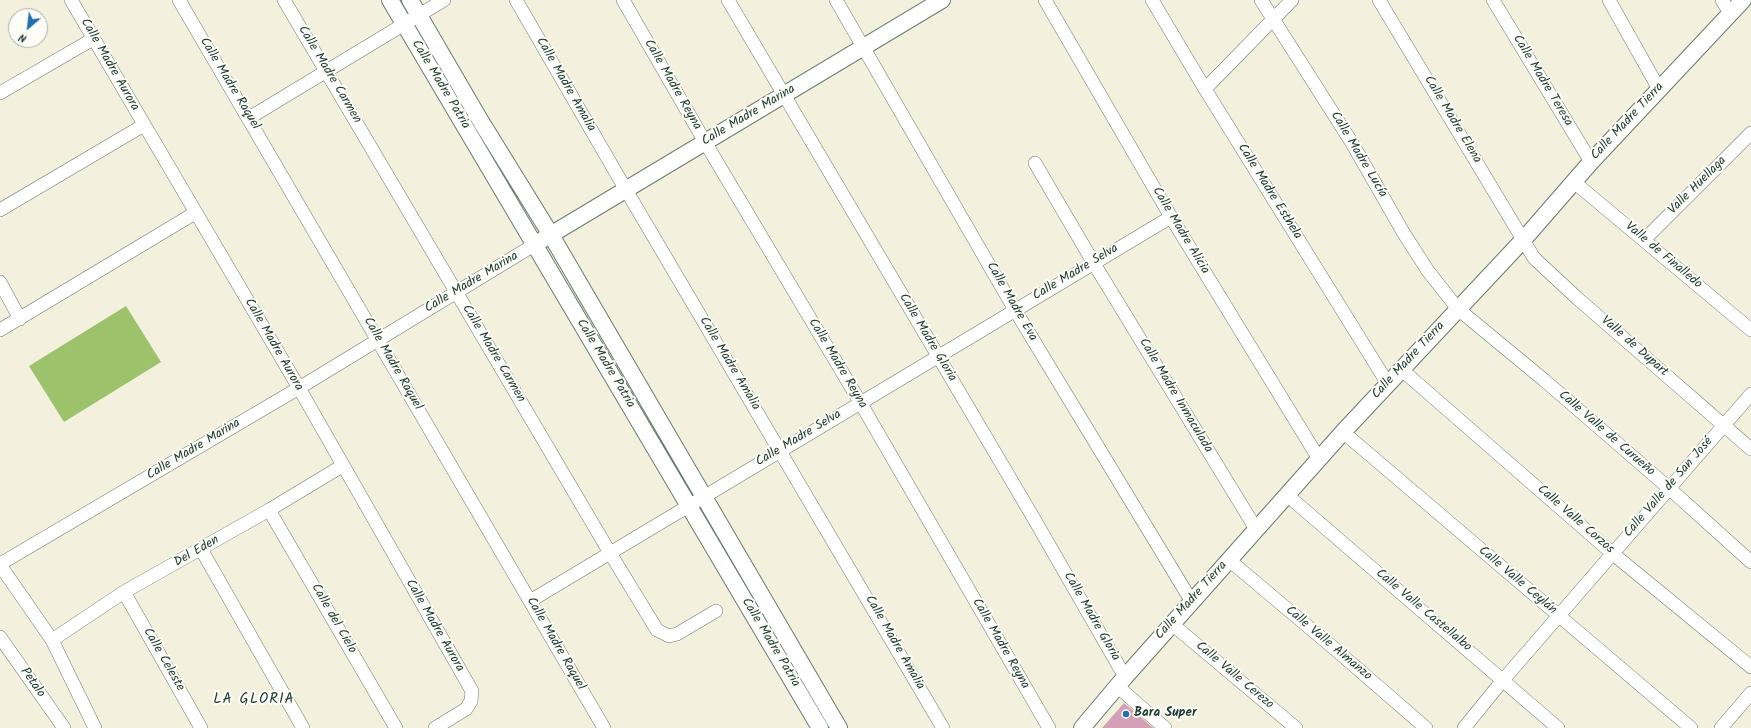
<!DOCTYPE html>
<html>
<head>
<meta charset="utf-8">
<style>
	body { margin:0 }
	#map { position:relative; width:1751px; height:728px; overflow:hidden; background:#f3f0dd; font-family:Kalam,sans-serif }
	canvas { display:block }
	.north { position:absolute; left:8px; top:8px; width:40px; height:40px; box-sizing:border-box; background:#fdfcf7; border:1px solid #a4b0a9; border-radius:50%; rotate:208deg; font-size:11px; font-weight:700; line-height:16px; text-align:center; color:#1f3d34 }
	.north::after { content:''; display:block; margin:auto; width:14px; height:18px; background:#1f6fb2; clip-path:polygon(50% 0,100% 100%,50% 72%,0 100%) }
</style>
</head>
<body>
<div id="map">
<canvas width="1751" height="728"></canvas>
<div class="north">N</div>
</div>
<script>
const ctx = document.querySelector('canvas').getContext('2d');
ctx.lineJoin = 'round';
function fillPath(path, color) {
  ctx.fillStyle = color;
  ctx.fill(path, 'evenodd');
}
function poly(rows) {
  const path = new Path2D();
  for (const r of rows) {
    path.moveTo(r[0], r[1]);
    for (let i = 2; i < r.length; i += 2) path.lineTo(r[i], r[i + 1]);
  }
  return path;
}
function stroke(path, color, width, dash) {
  ctx.strokeStyle = color;
  ctx.lineWidth = width;
  ctx.lineCap = dash ? 'butt' : 'round';
  ctx.setLineDash(dash || []);
  ctx.stroke(path);
}
function label(font, color, halo, rows, align = 'center') {
  ctx.font = font + ' Kalam,sans-serif';
  ctx.lineWidth = 4;
  ctx.setLineDash([]);
  ctx.textBaseline = 'middle';
  ctx.strokeStyle = halo;
  ctx.fillStyle = color;
  for (const [text, x, y, turn = 0] of rows) {
    ctx.save();
    ctx.translate(x, y);
    ctx.rotate((+turn || 0) * Math.PI / 180);
    ctx.textAlign = isNaN(turn) ? turn : align;
    if (halo) ctx.strokeText(text, 0, 0);
    ctx.fillText(text, 0, 0);
    ctx.restore();
  }
}
fillPath(poly([
	[126,306,161,362,64,422,29,366]
]), '#9dc26c');
fillPath(poly([
	[1124,703,1135,712,1153,728,1102,728]
]), '#d4a0b8');
const minor = poly([
	[71,0,299,388,472,691,471,701,466,709,435,728],
	[179,0,604,728],
	[284,0,610,553,657,630,669,636,677,634,716,611],
	[516,0,626,190,943,728],
	[623,0,705,142,860,402,1049,728],
	[728,0,1033,517,1125,677],
	[836,0,1015,310,1192,602],
	[1045,0,1171,217,1319,459],
	[1152,0,1205,89,1388,384],
	[1261,0,1352,143,1403,232,1428,271,1458,309,1544,380,1670,489,1751,562],
	[1379,0,1534,258,1577,298,1751,449],
	[1493,0,1591,162],
	[1609,0,1659,89],
	[1722,0,1730,13],
	[1205,89,1292,0],
	[0,93,93,39],
	[249,118,444,0],
	[1035,163,1093,262,1256,529],
	[1574,182,1751,330],
	[0,210,144,125],
	[1644,240,1751,133],
	[0,282,20,319],
	[0,330,195,213],
	[1402,370,1612,553,1751,667],
	[1343,432,1691,728],
	[1287,495,1558,728],
	[269,510,396,728],
	[201,549,303,728],
	[1229,560,1336,650,1426,728],
	[0,564,299,388,534,245],
	[0,565,52,640,95,728],
	[124,592,201,728],
	[530,601,1171,217],
	[1172,624,1296,728],
	[0,637,64,728],
	[52,640,124,592,269,510,342,466],
	[1117,686,1165,728],
	[1464,728,1503,680,1751,394],
	[1721,728,1751,693]
]);
const tertiary = poly([
	[390,0,820,728],
	[410,0,480,120,551,235,839,728],
	[542,240,942,0],
	[1082,728,1125,677,1343,432,1524,239,1591,162,1743,0]
]);
stroke(minor, '#697c6f', 14);
stroke(tertiary, '#697c6f', 18);
stroke(minor, '#fff', 13);
stroke(tertiary, '#fff', 16);
for (const [x, y, r, color] of [
	[1126,714,4,"#1f6fb2"]
]) {
  const dot = new Path2D();
  dot.arc(x, y, r, 0, 2 * Math.PI);
  ctx.fillStyle = color;
  ctx.fill(dot);
  stroke(dot, '#fdfcf7', 1.5);
}
label('13px', '#1f3d34', '#fdfcf7', [
	["Calle Madre Aurora",109,65,60],
	["Calle Madre Carmen",329,75,59],
	["Calle Madre Teresa",1542,81,59],
	["Calle Madre Raquel",229,84,59],
	["Calle Madre Patria",440,85,59],
	["Calle Madre Amalia",565,85,60],
	["Calle Madre Reyna",672,85,60],
	["Calle Madre Marina",749,116,-31],
	["Calle Madre Elena",1452,120,59],
	["Calle Madre Tierra",1628,122,-47],
	["Calle Madre Lucía",1358,155,59],
	["Valle Huellaga",1698,186,-45],
	["Calle Madre Esthela",1269,192,58],
	["Calle Madre Alicia",1180,231,59],
	["Valle de Finalledo",1663,256,40],
	["Calle Madre Selva",1076,273,-31],
	["Calle Madre Marina",472,283,-31],
	["Calle Madre Eva",1011,302,60],
	["Calle Madre Gloria",927,338,59],
	["Calle Madre Aurora",273,345,60],
	["Valle de Dupart",1634,347,41],
	["Calle Madre Carmen",493,354,59],
	["Calle Madre Tierra",1409,361,-47],
	["Calle Madre Raquel",392,364,60],
	["Calle Madre Patria",605,364,59],
	["Calle Madre Amalia",729,364,59],
	["Calle Madre Reyna",837,364,59],
	["Calle Madre Inmaculada",1175,396,59],
	["Calle Valle de Curueño",1606,434,41],
	["Calle Madre Selva",799,439,-31],
	["Calle Madre Marina",194,450,-31],
	["Calle Valle de San José",1669,488,-49],
	["Calle Valle Corzos",1575,520,41],
	["Del Eden",197,552,-30],
	["Calle Valle Ceylán",1517,581,40],
	["Calle Madre Tierra",1192,601,-48],
	["Calle Valle Castellalbo",1423,611,40],
	["Calle Madre Gloria",1091,617,60],
	["Calle del Cielo",333,619,60],
	["Calle Madre Aurora",434,626,60],
	["Calle Madre Patria",770,643,59],
	["Calle Madre Amalia",894,643,60],
	["Calle Madre Raquel",555,644,60],
	["Calle Madre Reyna",1000,644,60],
	["Calle Valle Almanzo",1328,644,40],
	["Calle Celeste",163,660,60],
	["Calle Valle Cerezo",1234,676,40],
	["Petalo",32,683,55]
]);
label('bold 13px', '#1f3d34', '#fdfcf7', [
	["Bara Super",1134,714]
], 'left');
ctx.letterSpacing = '1px';
label('15px', '#1f3d34', '#fdfcf7', [
	["LA GLORIA",254,700]
]);
ctx.letterSpacing = '0px';
</script>
</body>
</html>
